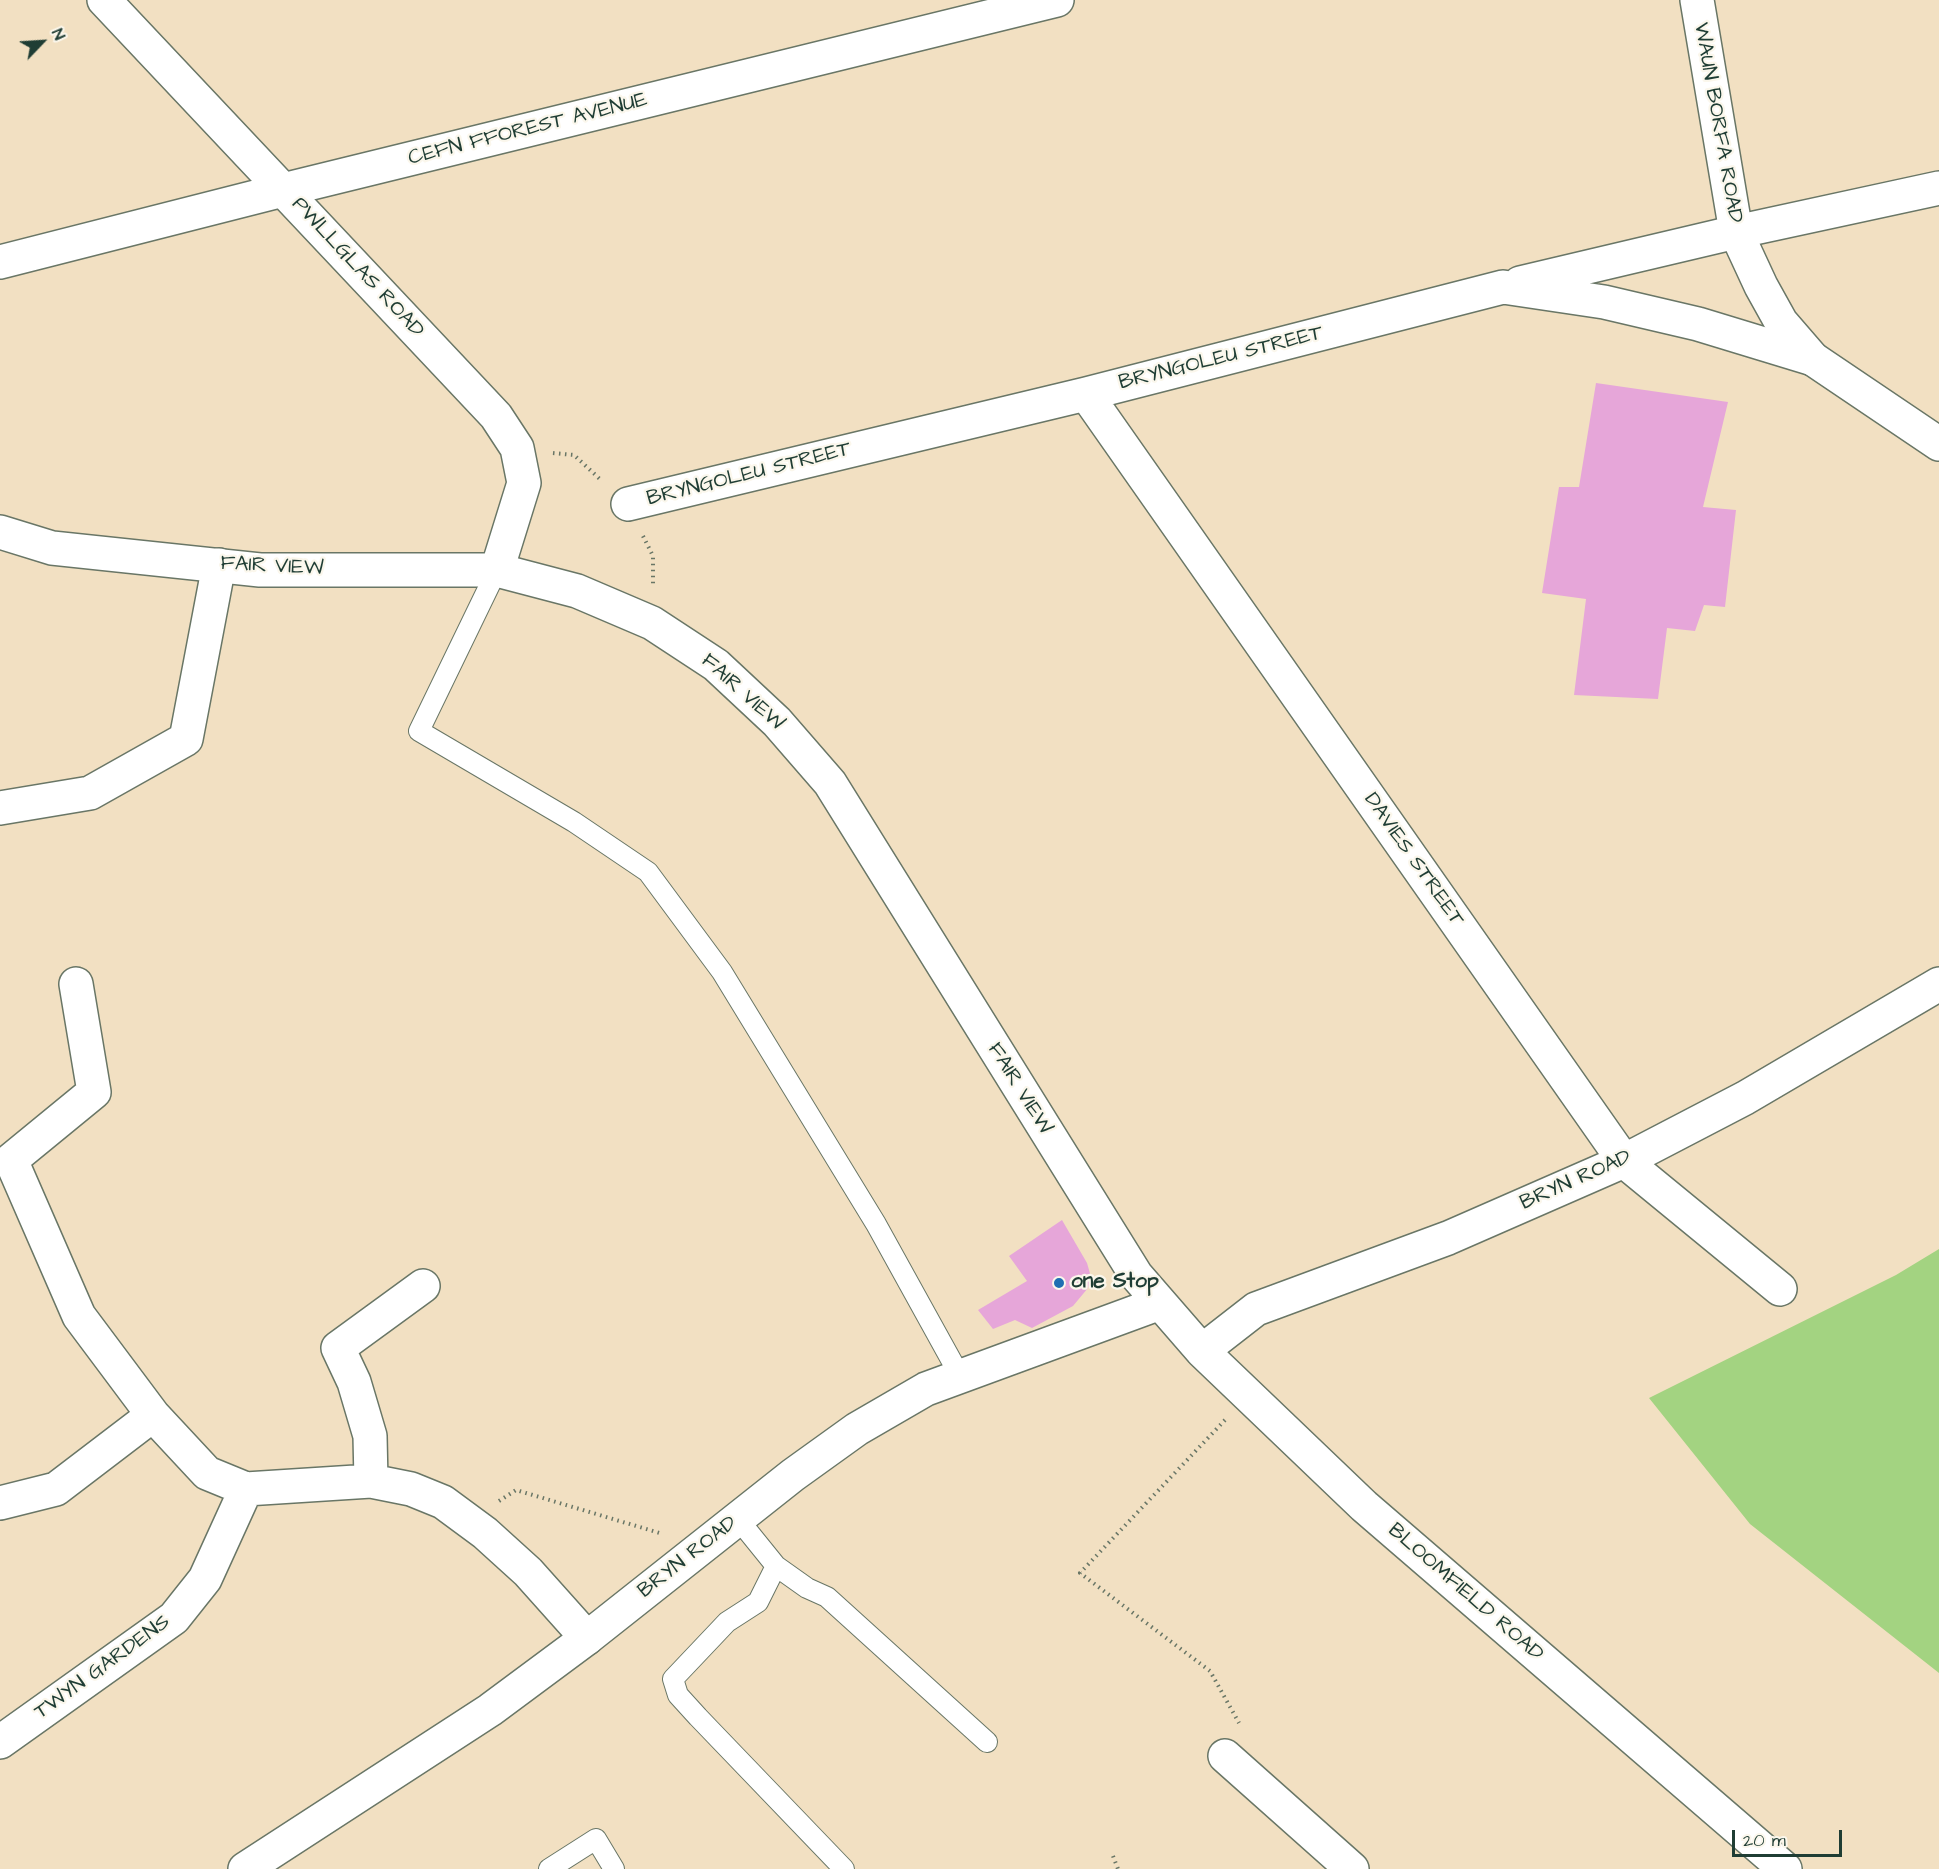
<!DOCTYPE html>
<html>
<head>
<meta charset="utf-8">
<style>
	body { margin:0 }
	#map { position:relative; width:1939px; height:1869px; overflow:hidden; background:#f2e0c2; font-family:"Architects Daughter",sans-serif }
	canvas { display:block }
	.north { position:absolute; left:12px; top:12px; width:60px; height:60px; -webkit-text-stroke:4px #fbf7ec; paint-order:stroke; rotate:65deg; font-size:16px; font-weight:700; line-height:24px; text-align:center; color:#1f3d34 }
	.north::after { content:''; display:block; margin:auto; width:21px; height:27px; background:#1f3d34; clip-path:polygon(50% 0,100% 100%,50% 72%,0 100%) }
	.scale { position:absolute; left:1732px; top:1830px; width:110px; height:27px; box-sizing:border-box; border:3px solid #1f3d34; border-top:0; padding-left:8px; font-size:18px; line-height:21px; white-space:nowrap; color:#1f3d34; -webkit-text-stroke:4px #fbf7ec; paint-order:stroke }
</style>
</head>
<body>
<div id="map">
<canvas width="1939" height="1869"></canvas>
<div class="north">N</div>
<div class="scale">20 m</div>
</div>
<script>
const ctx = document.querySelector('canvas').getContext('2d');
ctx.lineJoin = 'round';
function fillPath(path, color) {
  ctx.fillStyle = color;
  ctx.fill(path, 'evenodd');
}
function poly(rows) {
  const path = new Path2D();
  for (const r of rows) {
    path.moveTo(r[0], r[1]);
    for (let i = 2; i < r.length; i += 2) path.lineTo(r[i], r[i + 1]);
  }
  return path;
}
function stroke(path, color, width, dash) {
  ctx.strokeStyle = color;
  ctx.lineWidth = width;
  ctx.lineCap = dash ? 'butt' : 'round';
  ctx.setLineDash(dash || []);
  ctx.stroke(path);
}
function label(font, color, halo, rows, align = 'center') {
  ctx.font = font + ' "Architects Daughter",sans-serif';
  ctx.lineWidth = 4.5;
  ctx.setLineDash([]);
  ctx.textBaseline = 'middle';
  ctx.strokeStyle = halo;
  ctx.fillStyle = color;
  for (const [text, x, y, turn = 0] of rows) {
    ctx.save();
    ctx.translate(x, y);
    ctx.rotate((+turn || 0) * Math.PI / 180);
    ctx.textAlign = isNaN(turn) ? turn : align;
    if (halo) ctx.strokeText(text, 0, 0);
    ctx.fillText(text, 0, 0);
    ctx.restore();
  }
}
fillPath(poly([
	[1939,1249,1939,1673,1750,1524,1649,1398,1896,1275]
]), '#a3d381');
fillPath(poly([
	[1596,383,1728,402,1703,507,1736,510,1725,607,1704,605,1695,631,1667,628,1658,699,1574,695,1586,599,1542,593,1559,487,1579,487],
	[1062,1220,1087,1263,1091,1277,1088,1288,1073,1306,1032,1328,1015,1320,993,1329,978,1310,1027,1281,1009,1256]
]), '#e6a6d9');
const service = poly([
	[497,570,419,731,574,822,648,872,722,972,876,1224,960,1376],
	[738,1519,776,1566,807,1588,827,1597,987,1742],
	[776,1566,758,1602,727,1622,673,1679,678,1695,698,1717,844,1869],
	[549,1869,596,1839,614,1869]
]);
const minor = poly([
	[104,0,496,416,517,448,524,483,497,570],
	[0,262,283,190,1057,0],
	[1520,283,1736,232,1939,188],
	[1086,394,1624,1161,1780,1289],
	[628,504,1086,394,1503,287,1604,302,1698,324,1813,359],
	[0,808,90,793,186,739,219,565],
	[76,984,94,1092,11,1160,79,1316,153,1415,207,1473,246,1489,371,1481,411,1489,443,1502,485,1533,528,1572,587,1638],
	[371,1481,370,1436,354,1382,338,1348,423,1286],
	[0,1503,56,1489,153,1415],
	[0,1742,174,1618,205,1579,246,1489],
	[1225,1756,1352,1869]
]);
const tertiary = poly([
	[1697,0,1736,232,1761,286,1781,322,1813,359,1939,444],
	[0,532,52,548,260,570,497,570,577,591,652,623,716,665,777,722,830,783,1136,1275,1202,1351,1364,1506,1785,1869],
	[1202,1351,1256,1309,1448,1238,1624,1161,1745,1098,1939,984],
	[245,1869,490,1710,587,1638,793,1475,857,1429,926,1389,1160,1303]
]);
stroke(service, '#697666', 22);
stroke(minor, '#697666', 36);
stroke(tertiary, '#697666', 36);
stroke(poly([
	[553,453,574,455,602,481],
	[643,536,653,556,653,586],
	[1225,1420,1080,1573,1210,1671,1239,1723],
	[499,1501,516,1490,663,1534],
	[1113,1856,1118,1869]
]), '#697666', 4, [1.5, 4.5]);
stroke(service, '#fff', 20);
stroke(minor, '#fff', 33);
stroke(tertiary, '#fff', 33);
for (const [x, y, r, color] of [
	[1059,1283,6,"#1f6fb2"]
]) {
  const dot = new Path2D();
  dot.arc(x, y, r, 0, 2 * Math.PI);
  ctx.fillStyle = color;
  ctx.fill(dot);
  stroke(dot, '#fbf7ec', 2);
}
label('21px', '#1f3d34', '#fbf7ec', [
	["WAUN BORFA ROAD",1717,123,80],
	["CEFN FFOREST AVENUE",528,130,-14],
	["PWLLGLAS ROAD",357,268,47],
	["BRYNGOLEU STREET",1221,359,-14],
	["BRYNGOLEU STREET",749,475,-14],
	["FAIR VIEW",272,567,3],
	["FAIR VIEW",742,693,42],
	["DAVIES STREET",1413,860,55],
	["FAIR VIEW",1019,1089,58],
	["BRYN ROAD",1576,1181,-24],
	["BRYN ROAD",688,1558,-38],
	["BLOOMFIELD ROAD",1465,1593,41],
	["TWYN GARDENS",103,1668,-36]
]);
label('bold 21px', '#1f3d34', '#fbf7ec', [
	["one Stop",1071,1283]
], 'left');
</script>
</body>
</html>
